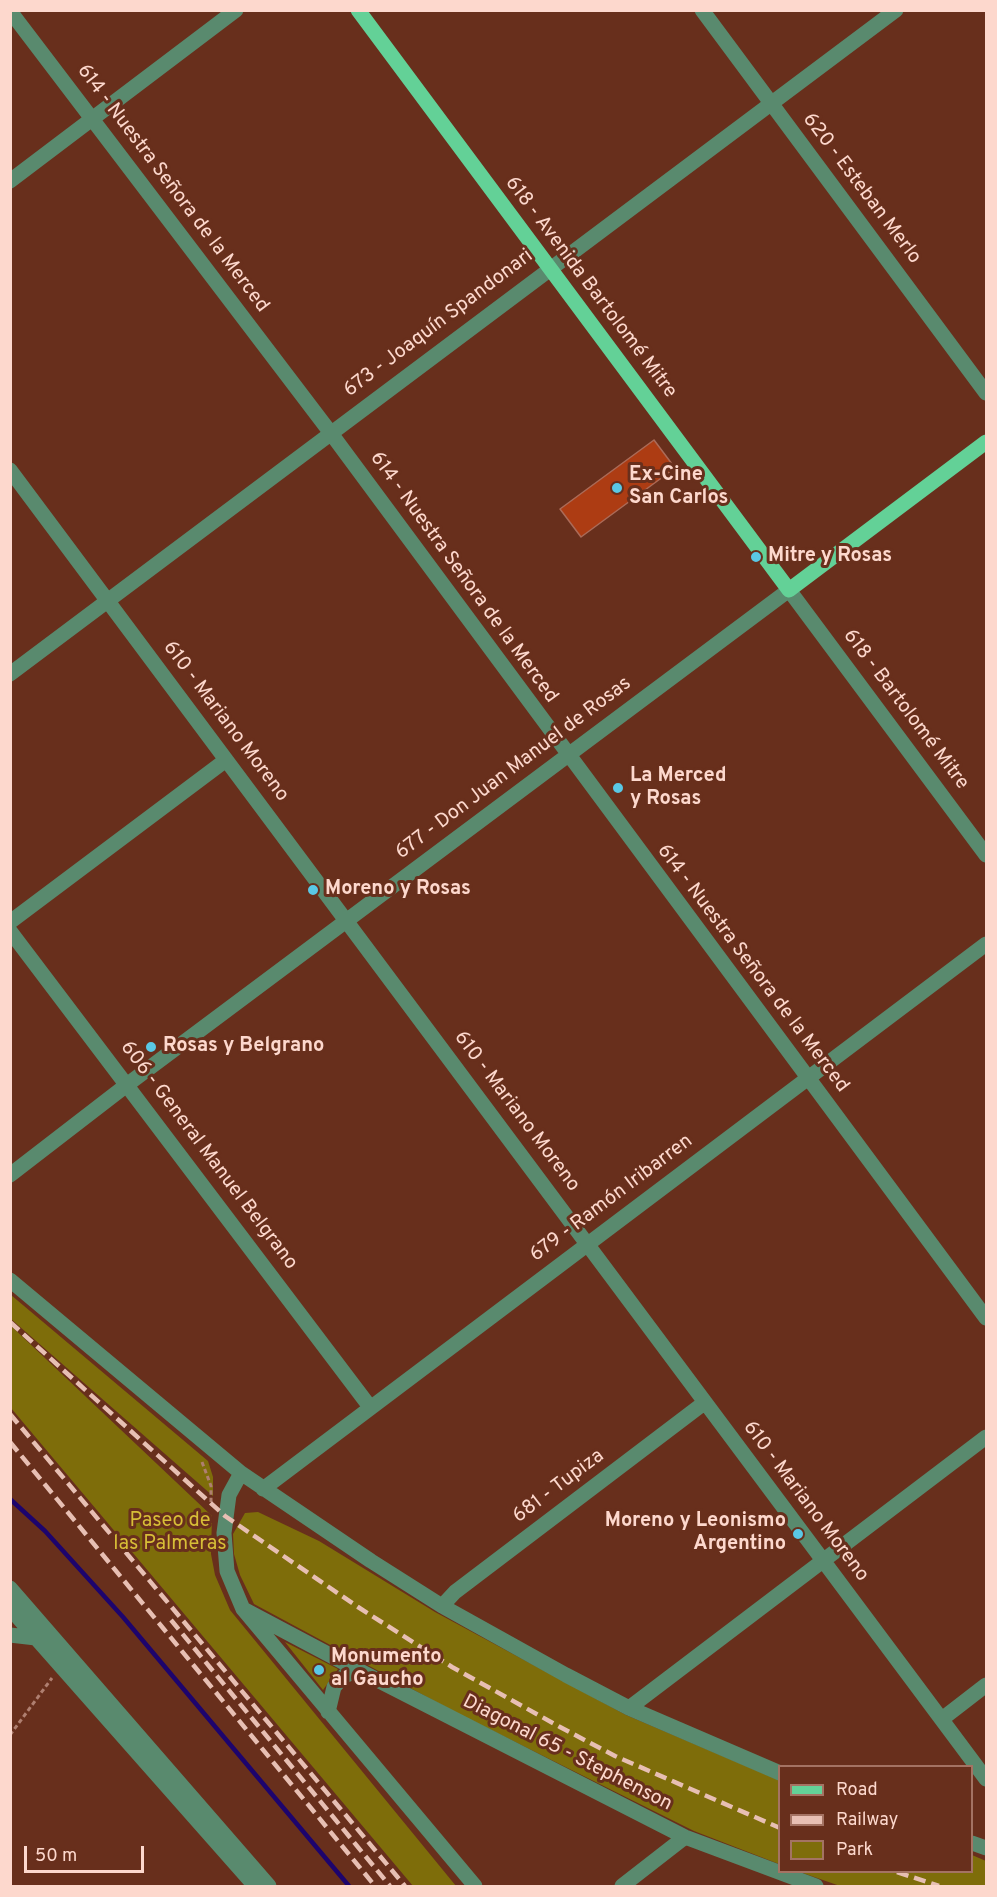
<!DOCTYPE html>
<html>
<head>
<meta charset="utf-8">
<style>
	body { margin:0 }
	#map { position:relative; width:997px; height:1897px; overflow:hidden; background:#682f1c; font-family:Overpass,sans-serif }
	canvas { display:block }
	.frame { position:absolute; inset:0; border:12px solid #fdd8cd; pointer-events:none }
	.legend { position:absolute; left:778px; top:1765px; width:195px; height:108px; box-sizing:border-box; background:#682f1c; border:2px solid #a47363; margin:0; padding:8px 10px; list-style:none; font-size:18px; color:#fdd8cd }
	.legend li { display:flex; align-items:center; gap:12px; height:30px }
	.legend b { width:30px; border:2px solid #a47363 }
	.scale { position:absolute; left:24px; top:1846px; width:120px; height:27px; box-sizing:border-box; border:3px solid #fdd8cd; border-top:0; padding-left:8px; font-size:18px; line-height:21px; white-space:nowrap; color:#fdd8cd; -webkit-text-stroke:4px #682f1c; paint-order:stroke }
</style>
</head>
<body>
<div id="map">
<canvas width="997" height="1897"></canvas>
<div class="frame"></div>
<ul class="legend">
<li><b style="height:8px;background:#63d197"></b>Road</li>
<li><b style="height:8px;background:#e7bfb3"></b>Railway</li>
<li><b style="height:16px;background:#7e6d0a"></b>Park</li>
</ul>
<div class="scale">50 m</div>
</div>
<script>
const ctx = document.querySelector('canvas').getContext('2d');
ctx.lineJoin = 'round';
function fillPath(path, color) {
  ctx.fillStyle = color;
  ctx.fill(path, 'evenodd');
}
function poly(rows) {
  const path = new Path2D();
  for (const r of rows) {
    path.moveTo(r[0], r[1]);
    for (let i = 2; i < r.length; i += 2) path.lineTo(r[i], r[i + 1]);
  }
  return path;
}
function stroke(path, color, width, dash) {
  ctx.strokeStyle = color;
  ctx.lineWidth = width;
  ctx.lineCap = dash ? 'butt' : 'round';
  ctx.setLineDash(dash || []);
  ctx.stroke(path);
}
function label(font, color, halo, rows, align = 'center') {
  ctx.font = font + ' Overpass,sans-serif';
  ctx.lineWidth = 6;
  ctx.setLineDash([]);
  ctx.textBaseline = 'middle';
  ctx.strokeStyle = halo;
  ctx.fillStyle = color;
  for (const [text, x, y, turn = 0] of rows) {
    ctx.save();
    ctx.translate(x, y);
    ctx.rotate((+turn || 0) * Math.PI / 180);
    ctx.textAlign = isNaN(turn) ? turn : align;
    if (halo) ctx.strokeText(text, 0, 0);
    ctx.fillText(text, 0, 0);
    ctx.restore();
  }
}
fillPath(poly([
	[11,1295,208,1461,213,1477,213,1496,11,1319],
	[10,1325,212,1516,211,1554,215,1575,230,1610,456,1886,413,1886,11,1408],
	[258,1512,319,1541,435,1612,626,1715,779,1780,779,1864,694,1831,453,1711,254,1604,240,1575,234,1554,233,1534,245,1513],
	[285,1642,338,1669,323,1690],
	[972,1855,986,1861,986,1886,840,1886,800,1872,972,1872]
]), '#7e6d0a');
stroke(poly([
	[10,1499,45,1531,123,1617,349,1886]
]), '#1d046d', 4.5);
const building = poly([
	[654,440,675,468,581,537,560,509,654,440]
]);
fillPath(building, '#ad3c13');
stroke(building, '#ab6b58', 1.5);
stroke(poly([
	[202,1462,211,1486,211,1502],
	[10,1735,52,1678]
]), '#af7f70', 3, [4.5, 3]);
stroke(poly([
	[702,10,986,393],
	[10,11,330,432,986,1318],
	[10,181,236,10],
	[10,470,986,1779],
	[10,674,896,10],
	[10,922,226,760],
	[10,931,370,1407],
	[10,1175,128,1084,789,590,986,855],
	[10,1280,241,1473,371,1561,442,1606,566,1675,629,1708,780,1773],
	[241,1473,229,1495,224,1533,227,1571,243,1609,475,1886],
	[263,1489,986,944],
	[10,1588,269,1886],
	[442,1606,455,1592,704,1403],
	[10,1608,36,1638],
	[243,1609,358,1670,685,1837,816,1886],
	[10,1635,36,1638,255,1886],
	[629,1708,986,1437],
	[328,1712,334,1687,344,1676,358,1670],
	[942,1719,986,1685],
	[972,1843,986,1848],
	[622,1886,685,1837]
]), '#598a6e', 15);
stroke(poly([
	[358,10,789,590,986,442]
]), '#63d197', 15);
stroke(poly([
	[10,1322,225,1516,358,1607,452,1667,560,1727,615,1756,780,1828],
	[10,1414,405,1886],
	[10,1442,375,1886],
	[171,1620,390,1886],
	[897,1872,939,1886]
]), '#e7bfb3', 4.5, [12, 6]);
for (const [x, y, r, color] of [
	[617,488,6,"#5ac8e5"],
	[756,557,6,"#5ac8e5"],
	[618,788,6,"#5ac8e5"],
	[313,890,6,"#5ac8e5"],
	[151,1047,6,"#5ac8e5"],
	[798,1534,6,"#5ac8e5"],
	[319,1670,6,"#5ac8e5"]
]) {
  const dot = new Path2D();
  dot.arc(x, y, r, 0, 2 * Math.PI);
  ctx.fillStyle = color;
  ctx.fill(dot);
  stroke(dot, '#682f1c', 2);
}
label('20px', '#fdd8cd', '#682f1c', [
	["614 - Nuestra Señora de la Merced",172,189,53],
	["620 - Esteban Merlo",861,189,53],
	["618 - Avenida Bartolomé Mitre",590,288,53],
	["673 - Joaquín Spandonari",439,324,-37],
	["614 - Nuestra Señora de la Merced",463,578,54],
	["618 - Bartolomé Mitre",905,710,53],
	["610 - Mariano Moreno",225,722,53],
	["677 - Don Juan Manuel de Rosas",514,769,-37],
	["614 - Nuestra Señora de la Merced",752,969,53],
	["610 - Mariano Moreno",516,1112,53],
	["606 - General Manuel Belgrano",208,1156,53],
	["679 - Ramón Iribarren",612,1199,-37],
	["681 - Tupiza",559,1487,-37],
	["610 - Mariano Moreno",805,1502,53],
	["Diagonal 65 - Stephenson",567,1754,27]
]);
label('bold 20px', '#fdd8cd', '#682f1c', [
	["Ex-Cine",629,476],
	["San Carlos",629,499],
	["Mitre y Rosas",768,557],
	["La Merced",630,777],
	["y Rosas",630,800],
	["Moreno y Rosas",325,890],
	["Rosas y Belgrano",163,1047],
	["Moreno y Leonismo",786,1522,"right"],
	["Argentino",786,1545,"right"],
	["Monumento",331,1658],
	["al Gaucho",331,1681]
], 'left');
label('20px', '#d7be37', '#682f1c', [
	["Paseo de",170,1522],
	["las Palmeras",170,1545]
]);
</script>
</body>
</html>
